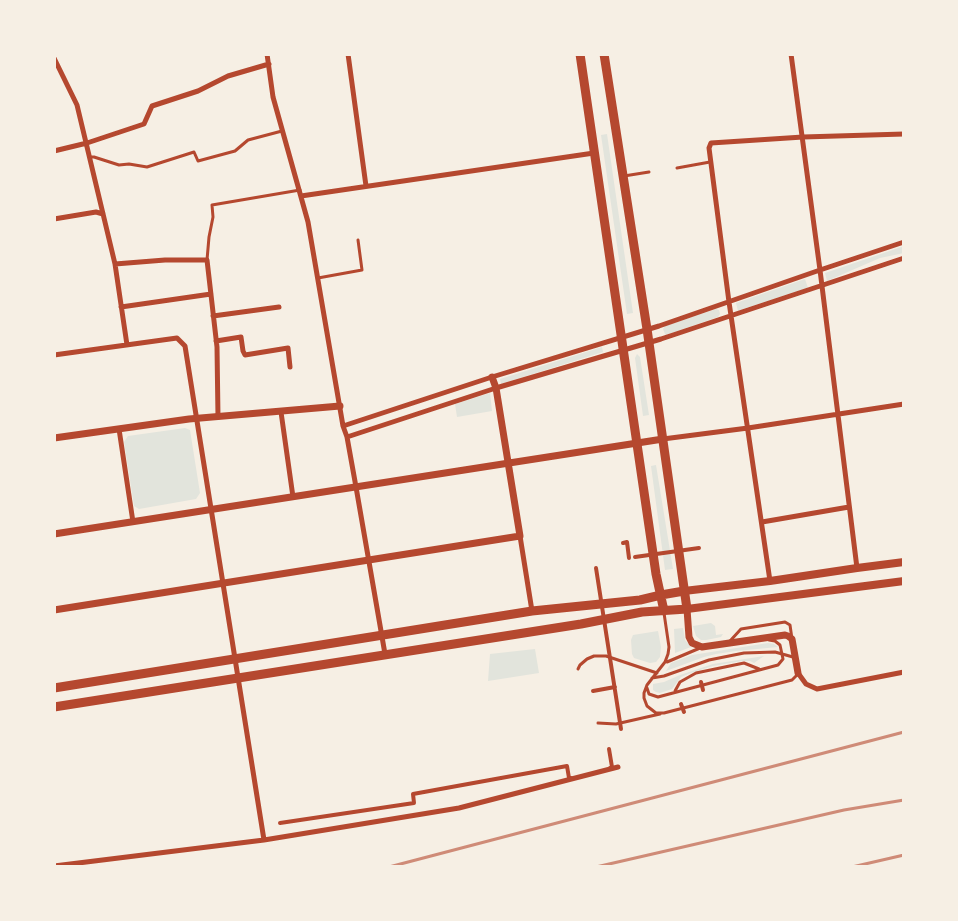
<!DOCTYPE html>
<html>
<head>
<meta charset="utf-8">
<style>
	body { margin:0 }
	#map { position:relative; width:958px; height:921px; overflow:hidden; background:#f6efe4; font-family:"Public Sans",sans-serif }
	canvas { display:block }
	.frame { position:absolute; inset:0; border:56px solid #f6efe4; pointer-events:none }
</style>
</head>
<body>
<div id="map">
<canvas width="958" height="921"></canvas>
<div class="frame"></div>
</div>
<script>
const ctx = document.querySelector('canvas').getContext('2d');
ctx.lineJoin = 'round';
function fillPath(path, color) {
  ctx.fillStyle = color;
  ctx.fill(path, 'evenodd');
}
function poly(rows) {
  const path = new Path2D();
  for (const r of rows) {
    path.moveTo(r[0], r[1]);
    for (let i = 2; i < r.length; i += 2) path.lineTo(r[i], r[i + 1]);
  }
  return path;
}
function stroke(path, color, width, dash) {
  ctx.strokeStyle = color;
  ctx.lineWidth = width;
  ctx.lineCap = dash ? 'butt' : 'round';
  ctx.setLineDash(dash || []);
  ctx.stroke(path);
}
fillPath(poly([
	[607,134,633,313,627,314,601,135],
	[904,246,904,253,880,258,827,281,825,273],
	[805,279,808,288,738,311,736,303],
	[716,309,719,310,720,314,718,317,666,335,665,334,663,329,665,326],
	[602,347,603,352,501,384,500,379],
	[637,354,640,357,649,415,643,416,635,358],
	[490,393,492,411,457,417,455,404],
	[185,428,190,430,200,493,196,499,139,509,134,506,124,442,128,436],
	[656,465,673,569,665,570,651,466],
	[711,623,715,626,716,635,723,634,721,637,706,640,701,640,696,636,693,626],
	[683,628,685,640,691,647,675,653,674,629],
	[658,631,661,647,660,657,656,662,650,663,634,658,632,654,631,640,633,635],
	[768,643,774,644,778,647,736,651,716,654,704,657,666,671,671,663,692,655],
	[535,649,539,673,488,681,490,654],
	[764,656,754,663,750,661,742,661,713,666,691,673,681,677,672,689,660,693,656,692,653,690,653,684,664,682,680,675,713,664]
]), '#e2e4dc');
stroke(poly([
	[90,157,94,157,119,165,129,164,147,167,194,152,198,161,235,151,248,140,282,131],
	[677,168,710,162],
	[624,176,649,172],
	[207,260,209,237,213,217,212,205,300,190],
	[318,278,362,270,358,240],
	[664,613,669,647,668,654,665,662,647,685,644,693,644,698,647,706,656,713,664,713,792,680,797,675],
	[730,641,741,629,785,622,790,625,792,639],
	[667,662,700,648],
	[578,669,580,665,587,659,594,656,606,656,657,673],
	[652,678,664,676,709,660,744,653,775,652,793,657],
	[647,688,649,694,658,697,778,665,783,659,780,645,775,641,769,640],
	[675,691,680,682,696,673,744,663,759,669],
	[598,723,616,724,660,714]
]), '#b5482f', 3);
stroke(poly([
	[623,543,627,542,629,558],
	[635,557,699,548],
	[596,568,621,729],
	[701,682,703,690],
	[593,691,615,687],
	[681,704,684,712],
	[609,749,612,767,610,768],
	[280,823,414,803,413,794,567,766,569,778,571,778]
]), '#b5482f', 4);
stroke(poly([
	[267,54,273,97,308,222,343,426,347,437,356,487,385,654],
	[348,54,366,186],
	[791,54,820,270,857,568],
	[54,58,77,105,115,264,127,345],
	[54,151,87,143,144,124,152,106,198,91,228,76,269,64],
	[301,196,594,153],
	[54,219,96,212,103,214],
	[115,264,165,260,207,260,217,347,218,417],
	[121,307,211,294],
	[213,316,279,307],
	[216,341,241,337,243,351,245,355,288,348,290,367],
	[54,355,177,338,185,346,264,840],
	[281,412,293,497],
	[343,426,492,377,659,326,820,270,904,242],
	[119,429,133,522],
	[347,437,496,388,661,339,904,258],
	[663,439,748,428,904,404],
	[762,522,849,507],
	[520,536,532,611],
	[770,581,729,302,709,148,711,143,803,137,904,134],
	[798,673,806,684,817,689,904,672],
	[54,866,264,840,459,808,618,767]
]), '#b5482f', 5);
stroke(poly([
	[54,438,189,419,340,406],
	[54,534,663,439],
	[687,609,689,637,692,643,702,647,785,635,788,636,792,639,798,673],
	[54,610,520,536,496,388,492,377]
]), '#b5482f', 7);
stroke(poly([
	[684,591,770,581,857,568,904,562],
	[687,609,904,581]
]), '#b5482f', 8);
stroke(poly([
	[580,54,656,574,664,611],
	[54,688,532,611,640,600,661,595,684,591],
	[54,707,581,624,642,612,687,609,647,329,604,54]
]), '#b5482f', 9);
stroke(poly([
	[389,867,904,732],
	[596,867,844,810,904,800],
	[852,867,904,855]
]), '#cf8b77', 3);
</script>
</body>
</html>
